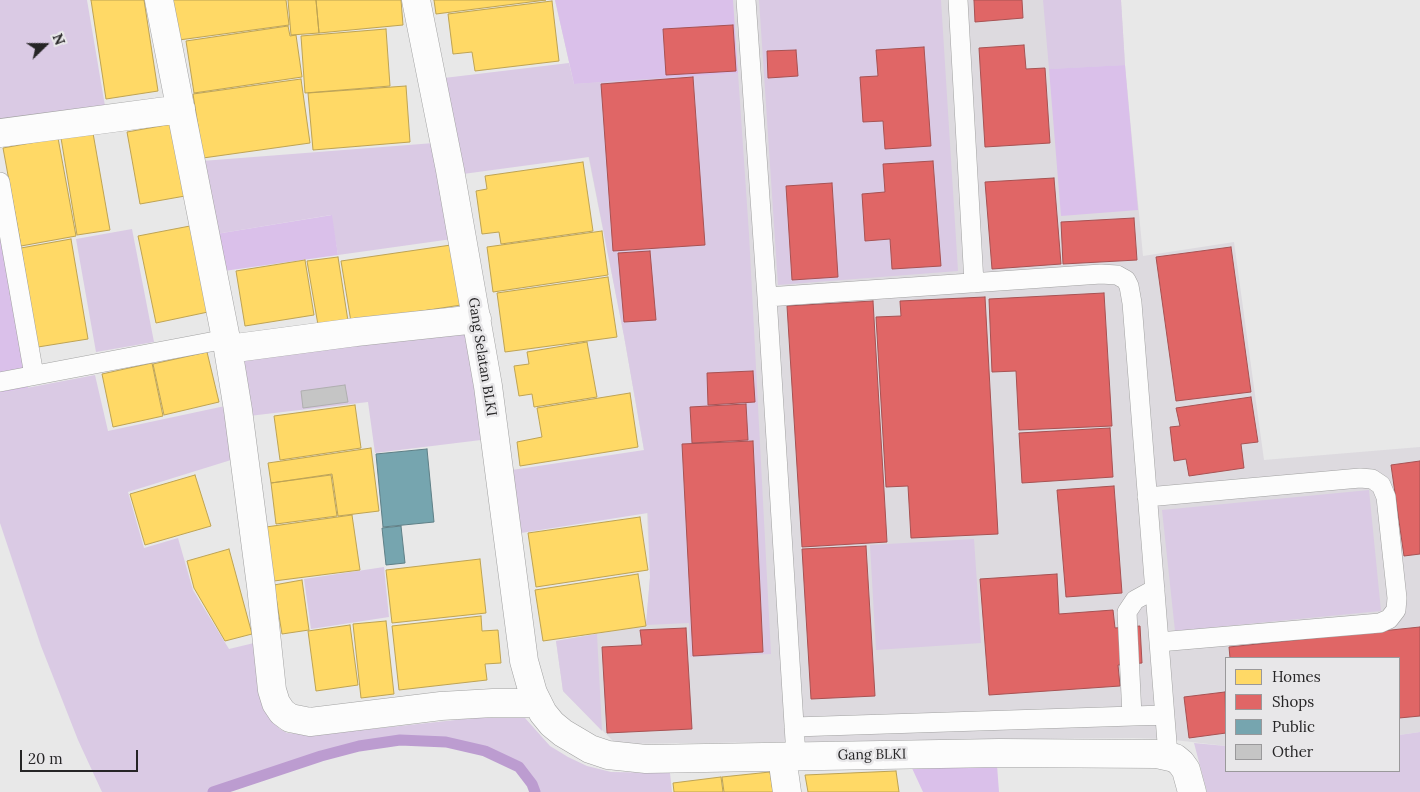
<!DOCTYPE html>
<html>
<head>
<meta charset="utf-8">
<style>
	body { margin:0 }
	#map { position:relative; width:1420px; height:792px; overflow:hidden; background:#e8e8e8; font-family:Lora,serif }
	canvas { display:block }
	.legend { position:absolute; left:1225px; top:657px; width:175px; height:115px; box-sizing:border-box; background:#e8e7e9; border:1px solid #9a999b; margin:0; padding:6px 9px; list-style:none; font-size:15px; color:#262526 }
	.legend li { display:flex; align-items:center; gap:10px; height:25px }
	.legend b { width:25px; border:1px solid #9a999b }
	.north { position:absolute; left:20px; top:20px; width:50px; height:50px; -webkit-text-stroke:4px #e8e7e9; paint-order:stroke; rotate:68deg; font-size:14px; font-weight:700; line-height:20px; text-align:center; color:#262526 }
	.north::after { content:''; display:block; margin:auto; width:18px; height:22px; background:#262526; clip-path:polygon(50% 0,100% 100%,50% 72%,0 100%) }
	.scale { position:absolute; left:20px; top:750px; width:118px; height:22px; box-sizing:border-box; border:2px solid #262526; border-top:0; padding-left:6px; font-size:15px; line-height:18px; white-space:nowrap; color:#262526; -webkit-text-stroke:4px #e8e7e9; paint-order:stroke }
</style>
</head>
<body>
<div id="map">
<canvas width="1420" height="792"></canvas>
<ul class="legend">
<li><b style="height:14px;background:#ffd966"></b>Homes</li>
<li><b style="height:14px;background:#e06666"></b>Shops</li>
<li><b style="height:14px;background:#76a5af"></b>Public</li>
<li><b style="height:14px;background:#c5c5c5"></b>Other</li>
</ul>
<div class="north">N</div>
<div class="scale">20 m</div>
</div>
<script>
const ctx = document.querySelector('canvas').getContext('2d');
ctx.lineJoin = 'round';
function fillPath(path, color) {
  ctx.fillStyle = color;
  ctx.fill(path, 'evenodd');
}
function poly(rows) {
  const path = new Path2D();
  for (const r of rows) {
    path.moveTo(r[0], r[1]);
    for (let i = 2; i < r.length; i += 2) path.lineTo(r[i], r[i + 1]);
  }
  return path;
}
function stroke(path, color, width, dash) {
  ctx.strokeStyle = color;
  ctx.lineWidth = width;
  ctx.lineCap = dash ? 'butt' : 'round';
  ctx.setLineDash(dash || []);
  ctx.stroke(path);
}
function label(font, color, halo, rows, align = 'center') {
  ctx.font = font + ' Lora,serif';
  ctx.lineWidth = 5;
  ctx.setLineDash([]);
  ctx.textBaseline = 'middle';
  ctx.strokeStyle = halo;
  ctx.fillStyle = color;
  for (const [text, x, y, turn = 0] of rows) {
    ctx.save();
    ctx.translate(x, y);
    ctx.rotate((+turn || 0) * Math.PI / 180);
    ctx.textAlign = isNaN(turn) ? turn : align;
    if (halo) ctx.strokeText(text, 0, 0);
    ctx.fillText(text, 0, 0);
    ctx.restore();
  }
}
fillPath(poly([
	[555,0,1121,0,1125,65,1143,256,1234,242,1264,460,1420,447,1420,732,1399,735,1399,658,1226,658,1226,746,1166,739,1133,738,616,744,563,691,556,641,646,625,650,577,644,450,624,336,574,84]
]), '#dddadf');
fillPath(poly([
	[0,0,87,0,105,106,0,122],
	[759,0,941,0,958,271,778,285],
	[1043,0,1121,0,1125,65,1049,69],
	[569,63,574,84,738,73,749,234,771,654,690,657,689,623,646,625,650,577,648,513,521,533,512,470,644,450,624,336,589,157,463,174,444,78],
	[434,143,452,239,338,255,331,215,216,234,202,161],
	[132,229,154,342,96,352,76,239],
	[468,331,481,440,375,453,368,402,249,416,241,358],
	[95,375,108,431,225,406,231,460,128,492,144,548,178,538,193,590,229,649,254,643,265,711,271,720,280,729,287,733,316,735,474,718,525,718,550,746,568,757,587,766,611,772,670,773,672,792,535,792,532,784,519,767,485,751,446,742,400,740,359,746,321,756,213,792,102,792,78,740,41,646,0,523,0,393],
	[1369,490,1381,611,1175,631,1162,510],
	[974,539,981,643,876,650,870,545],
	[384,567,389,617,311,629,304,579],
	[597,634,602,731,563,691,556,641],
	[1420,732,1420,792,1207,792,1194,743,1226,746,1226,771,1399,771,1399,735]
]), '#dacae4');
fillPath(poly([
	[555,0,733,0,738,73,574,84],
	[1125,65,1138,210,1061,216,1049,69],
	[332,215,338,255,224,271,216,234],
	[0,231,28,388,0,393],
	[997,765,999,792,923,792,911,766]
]), '#dac0ea');
const homes = poly([
	[91,0,144,0,158,91,106,99,91,0],
	[173,0,286,0,289,25,179,40,173,0],
	[288,0,316,0,319,33,291,35,288,0],
	[316,0,401,0,403,25,319,33,316,0],
	[434,0,546,0,436,14,434,0],
	[552,1,559,61,475,71,472,52,453,54,448,14,552,1],
	[288,26,290,36,296,35,302,77,194,93,186,41,288,26],
	[386,29,390,86,305,93,301,36,386,29],
	[301,79,310,143,203,158,193,94,301,79],
	[406,86,410,142,313,150,308,93,406,86],
	[172,124,185,196,140,204,127,132,172,124],
	[93,133,110,230,77,235,61,138,93,133],
	[58,138,76,236,21,246,3,148,58,138],
	[583,162,593,231,501,244,499,232,482,234,476,191,487,189,485,176,583,162],
	[190,226,208,312,156,323,138,236,190,226],
	[602,231,608,275,493,292,487,247,602,231],
	[71,239,88,339,38,347,21,248,71,239],
	[451,245,461,305,351,322,341,261,451,245],
	[338,257,348,321,318,325,307,261,338,257],
	[305,260,314,315,245,326,236,271,305,260],
	[608,277,617,337,505,352,497,293,608,277],
	[587,342,597,397,534,407,532,394,519,396,514,366,529,364,527,352,587,342],
	[207,352,219,402,164,415,153,364,207,352],
	[152,363,163,416,113,427,102,374,152,363],
	[630,393,638,447,520,466,517,442,542,437,537,408,630,393],
	[355,405,361,448,280,460,274,416,355,405],
	[371,448,379,511,338,516,332,474,271,483,268,463,371,448],
	[195,475,211,526,145,545,130,494,195,475],
	[331,475,337,516,276,524,271,483,331,475],
	[352,515,360,570,274,581,266,527,352,515],
	[640,517,648,570,536,587,528,533,640,517],
	[229,549,252,634,225,641,194,588,187,561,229,549],
	[480,559,486,613,392,623,386,570,480,559],
	[638,574,646,626,543,641,535,590,638,574],
	[302,580,309,630,282,634,274,585,302,580],
	[481,616,482,631,498,630,501,663,485,664,487,680,399,690,392,626,481,616],
	[386,621,394,694,361,698,353,624,386,621],
	[350,625,358,685,316,691,308,631,350,625],
	[896,771,899,792,808,792,805,775,896,771],
	[770,772,773,792,724,792,722,777,770,772],
	[721,777,723,792,674,792,673,783,721,777]
]);
fillPath(homes, '#ffd966');
stroke(homes, '#bea353', 1);
const shops = poly([
	[974,0,1022,0,1023,18,975,22,974,0],
	[733,25,736,71,666,75,663,29,733,25],
	[1024,45,1026,69,1045,68,1050,143,985,147,979,48,1024,45],
	[924,47,931,146,885,149,883,121,863,122,860,77,878,76,876,50,924,47],
	[796,50,798,76,768,78,767,51,796,50],
	[693,77,705,245,613,251,601,84,693,77],
	[933,161,941,266,892,269,890,239,865,241,862,194,885,192,883,164,933,161],
	[1054,178,1061,264,992,269,985,182,1054,178],
	[832,183,838,277,792,280,786,186,832,183],
	[1134,218,1137,260,1063,264,1061,222,1134,218],
	[1231,247,1251,392,1176,401,1156,257,1231,247],
	[650,251,656,320,624,322,618,253,650,251],
	[1104,293,1112,426,1019,430,1016,371,992,372,989,299,1104,293],
	[985,297,998,534,911,538,908,486,886,487,876,317,901,316,900,301,985,297],
	[873,301,887,542,802,547,787,306,873,301],
	[753,371,755,402,708,405,707,373,753,371],
	[1251,397,1258,442,1241,444,1244,468,1189,476,1186,459,1174,461,1170,427,1180,426,1176,408,1251,397],
	[746,404,748,440,692,443,690,407,746,404],
	[1110,428,1113,477,1022,483,1019,433,1110,428],
	[753,441,763,652,693,656,682,444,753,441],
	[1420,461,1420,554,1404,556,1391,465,1420,461],
	[1114,486,1122,593,1066,597,1057,490,1114,486],
	[866,546,875,696,811,699,802,549,866,546],
	[1057,574,1059,614,1113,610,1115,628,1140,626,1142,663,1118,665,1120,686,989,695,980,579,1057,574],
	[1420,627,1420,716,1399,718,1399,658,1230,658,1229,647,1420,627],
	[686,628,692,729,607,733,602,647,642,645,640,630,686,628],
	[1225,692,1226,733,1189,738,1184,697,1225,692]
]);
fillPath(shops, '#e06666');
stroke(shops, '#a85253', 1);
const public = poly([
	[427,449,434,522,383,527,376,454,427,449],
	[401,526,405,563,386,565,382,528,401,526]
]);
fillPath(public, '#76a5af');
stroke(public, '#5e7f86', 1);
stroke(poly([
	[213,792,321,756,359,746,400,740,446,742,485,751,519,767,532,784,535,792]
]), '#bc9cd0', 11);
const building = poly([
	[345,385,348,402,303,408,301,391,345,385]
]);
fillPath(building, '#c5c5c5');
stroke(building, '#b0afb0', 1);
const service = poly([
	[746,0,767,297,796,756],
	[958,0,974,283],
	[0,182,34,375],
	[767,297,1101,274,1117,275,1126,280,1129,286,1132,303,1168,755],
	[0,382,226,339],
	[1147,497,1360,478,1372,479,1381,485,1386,497,1397,598,1396,610,1389,619,1380,623,1159,642],
	[1132,716,1127,612,1135,600,1155,589],
	[794,727,1164,715]
]);
const minor = poly([
	[159,0,228,349,238,410,261,586,272,690,276,703,282,712,290,718,310,722,441,706,493,703,538,703],
	[416,0,450,170,488,386,524,661,533,693,543,713,552,724,563,733,590,749,608,755,646,759,999,753,1157,754,1175,758,1181,763,1186,770,1192,792],
	[0,133,181,109],
	[228,349,356,332,477,319],
	[782,757,787,792]
]);
stroke(service, '#a2a2a2', 20);
stroke(minor, '#a2a2a2', 29);
stroke(service, '#fcfcfc', 19);
stroke(minor, '#fcfcfc', 28);
label('14px', '#262526', '#e8e7e9', [
	["Gang Selatan BLKI",482,357,81],
	["Gang BLKI",872,755,-1]
]);
</script>
</body>
</html>
